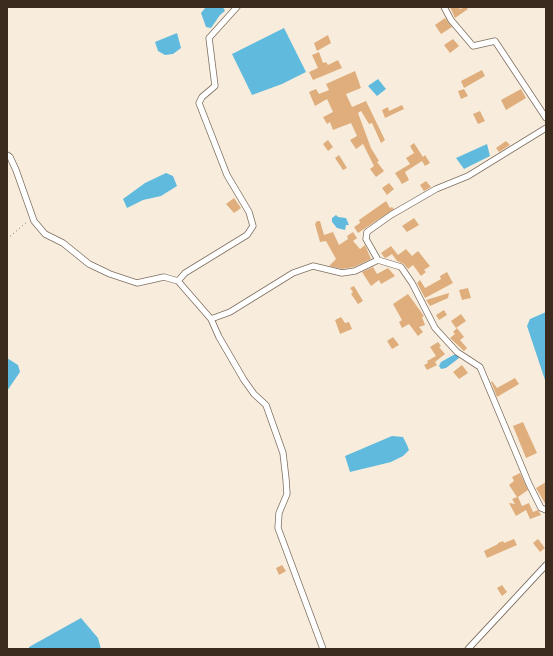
<!DOCTYPE html>
<html>
<head>
<meta charset="utf-8">
<style>
	body { margin:0 }
	#map { position:relative; width:553px; height:656px; overflow:hidden; background:#f8eddc; font-family:"Playpen Sans",sans-serif }
	canvas { display:block }
	.frame { position:absolute; inset:0; border:8px solid #3b2a1e; pointer-events:none }
</style>
</head>
<body>
<div id="map">
<canvas width="553" height="656"></canvas>
<div class="frame"></div>
</div>
<script>
const ctx = document.querySelector('canvas').getContext('2d');
ctx.lineJoin = 'round';
function fillPath(path, color) {
  ctx.fillStyle = color;
  ctx.fill(path, 'evenodd');
}
function poly(rows) {
  const path = new Path2D();
  for (const r of rows) {
    path.moveTo(r[0], r[1]);
    for (let i = 2; i < r.length; i += 2) path.lineTo(r[i], r[i + 1]);
  }
  return path;
}
function stroke(path, color, width, dash) {
  ctx.strokeStyle = color;
  ctx.lineWidth = width;
  ctx.lineCap = dash ? 'butt' : 'round';
  ctx.setLineDash(dash || []);
  ctx.stroke(path);
}
fillPath(poly([
	[206,7,223,7,225,11,220,15,211,28,206,27,201,13],
	[284,28,306,72,282,84,252,95,232,54],
	[177,33,181,48,173,54,165,55,158,51,155,42],
	[378,79,386,89,377,96,368,86],
	[487,144,490,156,464,169,456,158],
	[166,173,173,176,177,186,161,196,143,200,127,208,123,199,145,183],
	[336,215,338,217,346,218,349,225,346,225,345,230,337,228,332,222,332,218],
	[546,312,546,383,527,326,530,319],
	[457,353,459,358,446,368,441,369,439,366,441,362],
	[7,358,18,365,20,372,7,391],
	[392,436,403,437,407,445,409,450,403,456,391,462,350,472,345,456],
	[81,618,98,638,101,649,29,649,29,647]
]), '#60bade');
fillPath(poly([
	[450,7,458,7,460,9,466,7,468,9,455,18],
	[445,18,452,27,441,34,435,25],
	[328,35,331,43,317,51,314,43],
	[453,39,459,46,450,53,444,45],
	[319,52,323,63,326,62,328,65,338,60,342,68,313,80,309,72,318,68,312,55],
	[482,70,485,76,464,88,461,81],
	[355,71,361,88,346,94,352,107,366,101,385,140,381,143,372,123,369,124,361,111,358,113,371,148,379,161,377,162,384,171,376,177,370,169,374,166,363,144,356,149,350,140,357,136,351,123,333,130,330,122,327,124,323,117,333,112,327,99,315,106,309,92,316,89,319,94,329,90,326,84],
	[464,89,468,96,461,99,458,91],
	[521,89,526,98,506,110,501,100],
	[402,105,404,109,385,118,382,110,388,107,389,111],
	[480,111,485,121,478,124,473,114],
	[328,140,333,147,328,151,323,144],
	[506,141,510,145,499,152,496,148],
	[414,143,423,157,425,155,430,163,425,166,422,161,405,172,409,180,402,184,395,173,410,164,406,158,414,153,410,146],
	[339,155,347,168,343,170,335,158],
	[426,181,431,187,424,191,420,185],
	[389,183,394,189,387,195,382,188],
	[234,198,241,208,234,213,226,204],
	[386,201,390,208,392,207,394,209,358,233,354,227,360,223,359,220],
	[414,218,419,225,407,232,402,226],
	[317,221,320,221,324,235,333,232,339,245,348,239,347,236,353,232,357,238,353,241,360,249,365,245,371,259,354,267,342,269,329,266,336,259,326,241,320,242,315,224],
	[391,246,398,255,406,249,412,256,418,251,430,266,424,270,426,272,421,276,413,265,408,269,404,264,397,261,392,254,386,258,384,257,381,253],
	[373,267,377,274,388,268,395,276,381,284,379,280,371,286,362,272],
	[447,272,453,283,425,298,417,283,420,280,425,288,441,279,440,276],
	[354,286,363,301,358,304,351,294,353,292,350,288],
	[468,288,471,298,462,300,459,290],
	[449,293,448,298,430,306,426,300],
	[408,294,424,316,422,317,425,325,419,327,423,332,418,336,409,324,402,328,399,322,402,320,393,304],
	[444,310,447,315,439,320,436,315],
	[461,314,466,321,456,328,451,321],
	[341,317,345,323,349,322,352,329,340,334,335,320],
	[457,328,464,337,460,340,467,348,464,351,450,338,455,334,453,332],
	[393,337,399,345,392,349,387,341],
	[438,342,441,346,439,347,445,354,435,362,437,365,427,370,424,365,428,363,427,361,436,356,430,347],
	[462,365,468,373,459,379,453,372],
	[515,378,519,384,497,397,491,382,492,381,497,388],
	[523,422,537,453,526,458,513,426],
	[520,473,528,490,518,497,522,506,529,503,533,512,538,510,541,515,530,519,526,510,516,516,509,503,515,504,512,499,517,497,509,485,514,481,512,477],
	[546,482,546,505,536,488],
	[514,539,517,545,487,558,484,551,498,544,498,543,503,541,504,543],
	[538,539,545,548,540,552,533,543],
	[282,565,286,571,279,575,276,568],
	[502,585,507,592,502,596,497,588]
]), '#dfae7c');
const street = poly([
	[444,7,451,20,473,46,495,41,546,118],
	[546,128,468,176,436,189,391,215,367,232,366,239,378,260,401,267,412,283,435,328,457,352,480,367,529,484,541,508,546,510],
	[7,155,10,157,16,170,34,221,45,234,63,243,89,264,110,274,137,283,164,277,178,281,211,319,219,337,244,380,254,394,266,405,283,453,286,479,287,494,279,513,278,528,323,649],
	[178,281,185,273,247,235,253,226,249,212,227,175,199,103,202,97,215,86,209,38,237,7],
	[211,319,230,312,293,273,313,266,342,273,355,271,378,260],
	[468,649,546,565]
]);
stroke(street, '#7d6e60', 7);
stroke(poly([
	[7,239,28,221]
]), '#7d6e60', 1, [1, 3]);
stroke(street, '#fff', 5.5);
</script>
</body>
</html>
